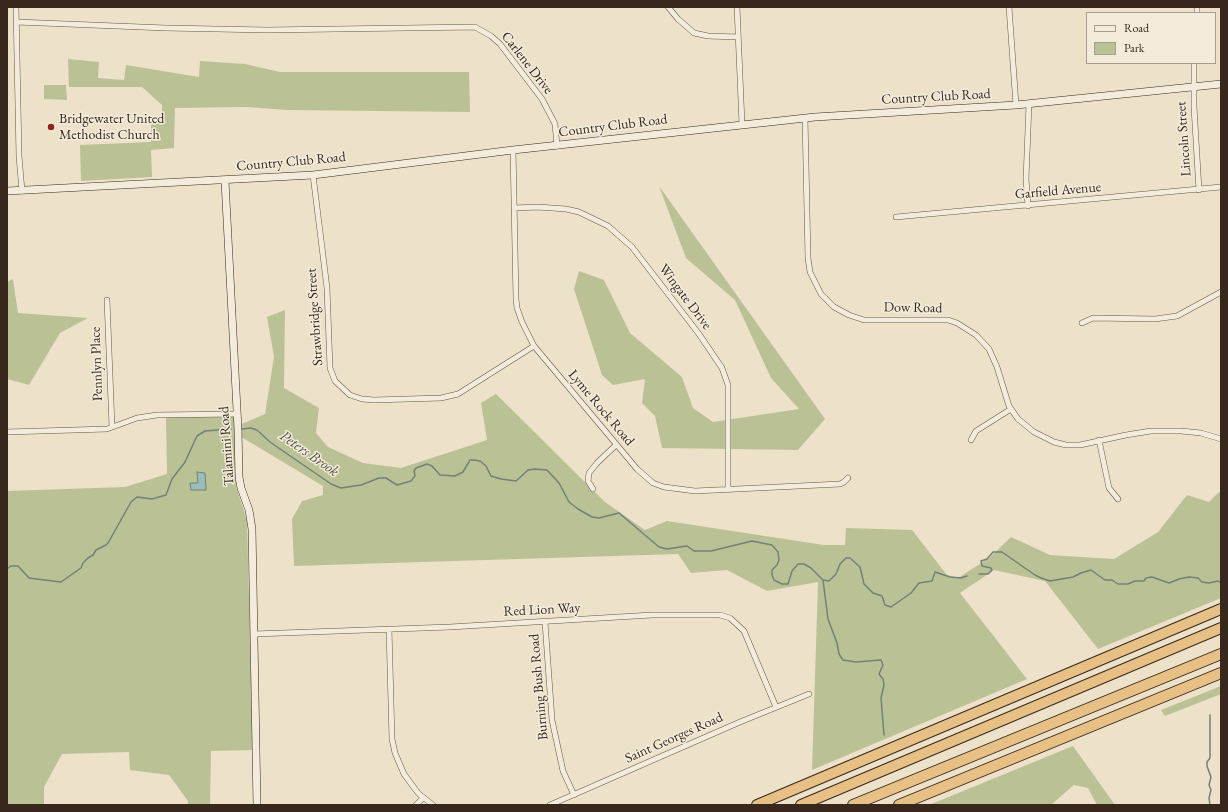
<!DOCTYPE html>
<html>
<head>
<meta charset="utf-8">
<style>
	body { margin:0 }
	#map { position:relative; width:1228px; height:812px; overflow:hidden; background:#ede1c9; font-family:"EB Garamond",serif }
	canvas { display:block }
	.frame { position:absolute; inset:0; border:8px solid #37271c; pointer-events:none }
	.legend { position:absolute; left:1086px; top:12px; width:130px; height:52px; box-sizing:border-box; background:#f3ecdc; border:1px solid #a89d8f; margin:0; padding:5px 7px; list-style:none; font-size:12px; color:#37271c }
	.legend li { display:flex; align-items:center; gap:8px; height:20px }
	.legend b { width:20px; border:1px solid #a89d8f }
</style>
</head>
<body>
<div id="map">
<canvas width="1228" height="812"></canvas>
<div class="frame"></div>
<ul class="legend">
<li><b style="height:5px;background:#f3ecdc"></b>Road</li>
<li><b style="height:11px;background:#bac295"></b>Park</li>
</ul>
</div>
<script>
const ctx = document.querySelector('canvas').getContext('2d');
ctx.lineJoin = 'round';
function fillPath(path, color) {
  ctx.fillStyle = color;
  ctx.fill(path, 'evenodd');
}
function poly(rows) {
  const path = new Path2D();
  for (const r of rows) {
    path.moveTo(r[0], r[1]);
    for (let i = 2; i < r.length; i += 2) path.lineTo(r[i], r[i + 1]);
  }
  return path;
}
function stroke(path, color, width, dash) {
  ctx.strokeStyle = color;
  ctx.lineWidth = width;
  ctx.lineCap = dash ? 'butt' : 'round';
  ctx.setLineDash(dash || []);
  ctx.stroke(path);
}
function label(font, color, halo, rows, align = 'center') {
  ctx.font = font + ' "EB Garamond",serif';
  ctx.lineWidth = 3;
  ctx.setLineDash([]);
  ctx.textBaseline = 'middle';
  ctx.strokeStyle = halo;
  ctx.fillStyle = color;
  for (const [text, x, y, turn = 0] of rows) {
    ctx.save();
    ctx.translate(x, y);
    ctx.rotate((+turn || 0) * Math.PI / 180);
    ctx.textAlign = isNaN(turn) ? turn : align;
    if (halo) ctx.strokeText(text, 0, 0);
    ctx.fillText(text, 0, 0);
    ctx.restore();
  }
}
fillPath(poly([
	[68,59,99,62,98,78,124,80,126,65,199,77,200,61,245,64,280,72,469,72,470,112,287,110,247,107,175,108,174,148,151,150,152,177,81,181,80,145,151,142,151,119,162,115,162,105,142,87,69,87],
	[44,85,66,85,67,100,44,99],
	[659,186,825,419,798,450,662,448,655,416,642,403,645,379,613,385,602,375,574,289,579,271,604,280,630,333,682,377,693,408,713,422,799,409,771,378,735,300,686,258],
	[13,279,18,313,88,318,60,333,29,385,7,379,7,282],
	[285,310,284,388,319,408,316,433,328,447,363,463,401,468,487,440,481,403,496,394,605,502,645,530,667,521,824,545,845,545,846,528,912,530,947,575,958,578,989,558,1011,537,1050,555,1114,559,1158,532,1187,495,1209,502,1219,492,1221,493,1221,598,1098,649,1045,581,994,570,960,593,1027,679,812,770,818,582,767,591,727,570,691,573,678,554,294,566,292,519,302,501,323,495,323,486,238,435,236,486,247,521,253,750,211,751,210,805,188,805,188,801,169,775,130,770,129,752,62,754,44,787,44,805,7,805,7,491,125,487,167,474,166,417,237,413,237,426,265,414,274,357,267,317],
	[1221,686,1221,694,1165,716,1161,710],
	[1073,746,1115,805,1097,805,1088,788,1074,785,1051,805,929,805]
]), '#bac295');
const water = poly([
	[197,472,205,473,206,490,191,490,190,483,198,483,197,472]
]);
fillPath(water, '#99bdb9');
stroke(water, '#72817a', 1);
stroke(poly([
	[242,429,251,428,257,430,270,442,331,484,341,488,361,485,379,478,386,478,397,485,411,481,415,476,414,471,416,468,427,464,432,466,440,475,455,476,463,472,470,460,474,460,480,461,486,466,491,476,501,479,516,481,528,470,535,469,547,470,559,483,569,502,578,509,592,517,599,518,619,513,659,547,667,549,687,546,694,551,711,551,752,541,772,545,778,552,779,560,777,565,772,570,772,575,774,580,782,584,788,584,792,571,798,564,804,564,811,568,823,580,829,581,836,574,840,564,846,558,850,558,860,567,864,584,873,593,882,596,885,605,891,607,911,593,919,583,932,581,935,572,950,577,961,578,967,576],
	[7,569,11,566,18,566,29,578,61,582,81,568,83,563,88,558,93,555,96,550,106,545,108,543,131,502,137,497,152,499,166,495,172,479,185,462,197,436,205,431,231,429],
	[979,574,988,574,992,570,991,568,982,566,981,561,987,559,993,552,1002,552,1035,575,1041,578,1050,581,1073,577,1081,573,1091,570,1105,580,1112,580,1118,584,1128,584,1135,581,1144,581,1146,578,1152,577,1169,583,1179,579,1189,577,1198,578,1202,582,1209,583,1218,581,1221,583],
	[823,580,828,619,837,643,839,654,843,660,856,662,881,660,883,665,879,674,883,679,884,685,881,698,884,735],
	[1210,805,1209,798,1211,790,1209,785,1211,777,1207,766,1207,762,1210,758,1210,715]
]), '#72817a', 1.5);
const street = poly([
	[16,7,19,156,22,191],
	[668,7,678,19,694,33,708,36,738,37],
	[737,7,742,124],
	[1009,7,1016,105],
	[1197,13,1197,7],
	[17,22,166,28,267,30,475,27,491,36,500,44,542,99,555,124,557,146],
	[1194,63,1194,107,1199,190],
	[805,118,808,258,810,272,821,294,834,307,849,315,864,320,948,320,957,323,976,335,989,349,997,367,1009,406,1018,419,1034,432,1054,442,1066,445,1080,445,1126,435,1151,431,1181,431,1201,433,1221,439],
	[513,150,516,299,517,308,522,322,534,346,637,469,653,483,664,487,695,491,840,484,844,482,848,478],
	[313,175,327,288,330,368,335,381,350,395,362,399,374,400,441,398,458,394,534,346],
	[1028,206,1026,179,1029,104],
	[514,208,538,207,566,209,579,212,608,226,632,247,699,334,722,368,728,385,728,489],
	[896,217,1221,187],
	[107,300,112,427],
	[1082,323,1093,318,1155,319,1177,316,1221,292],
	[7,432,107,429,137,418,157,415,237,414],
	[971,440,976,431,1011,409],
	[1099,440,1109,488,1118,499],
	[593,489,588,481,589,473,597,463,616,445],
	[545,622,552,720,563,771,574,795],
	[389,629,392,739,395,753,404,774,415,789,419,794,433,805],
	[254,634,450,627,652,615,720,615,730,618,744,631,776,707],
	[416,805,423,798],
	[550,805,740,722,809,694]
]);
const secondary = poly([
	[225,181,238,429,239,477,241,488,249,510,252,529,257,805],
	[7,191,313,175,513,150,815,117,1016,105,1221,84]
]);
const highway = poly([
	[757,805,1221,609],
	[801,805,1221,628],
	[853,805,1221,654],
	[899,805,1221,673]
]);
stroke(street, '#645647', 6);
stroke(secondary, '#37271c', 8);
stroke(highway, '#37271c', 12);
stroke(street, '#f3ecdc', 5);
stroke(secondary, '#f3ecdc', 7);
stroke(highway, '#e6c084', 10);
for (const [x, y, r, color] of [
	[51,127,4,"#8f2418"]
]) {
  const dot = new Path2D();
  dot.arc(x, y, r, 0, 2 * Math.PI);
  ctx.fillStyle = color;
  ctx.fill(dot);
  stroke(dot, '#f3ecdc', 1.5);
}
label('14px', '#37271c', '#f3ecdc', [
	["Carlene Drive",527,63,52],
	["Country Club Road",936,97,-3],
	["Country Club Road",613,126,-7],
	["Lincoln Street",1184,139,-94],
	["Country Club Road",291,162,-5],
	["Garfield Avenue",1058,191,-5],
	["Wingate Drive",685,297,53],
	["Dow Road",913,308,1],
	["Strawbridge Street",315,317,-94],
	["Pennlyn Place",97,364,-92],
	["Lyme Rock Road",601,408,50],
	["Talamini Road",227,446,-94],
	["Red Lion Way",542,610,-3],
	["Burning Bush Road",539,687,-95],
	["Saint Georges Road",674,738,-24]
]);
label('14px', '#37271c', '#f3ecdc', [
	["Bridgewater United",59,119],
	["Methodist Church",59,135]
], 'left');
label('italic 15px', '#504c43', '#f3ecdc', [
	["Peters Brook",309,454,35]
]);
</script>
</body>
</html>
